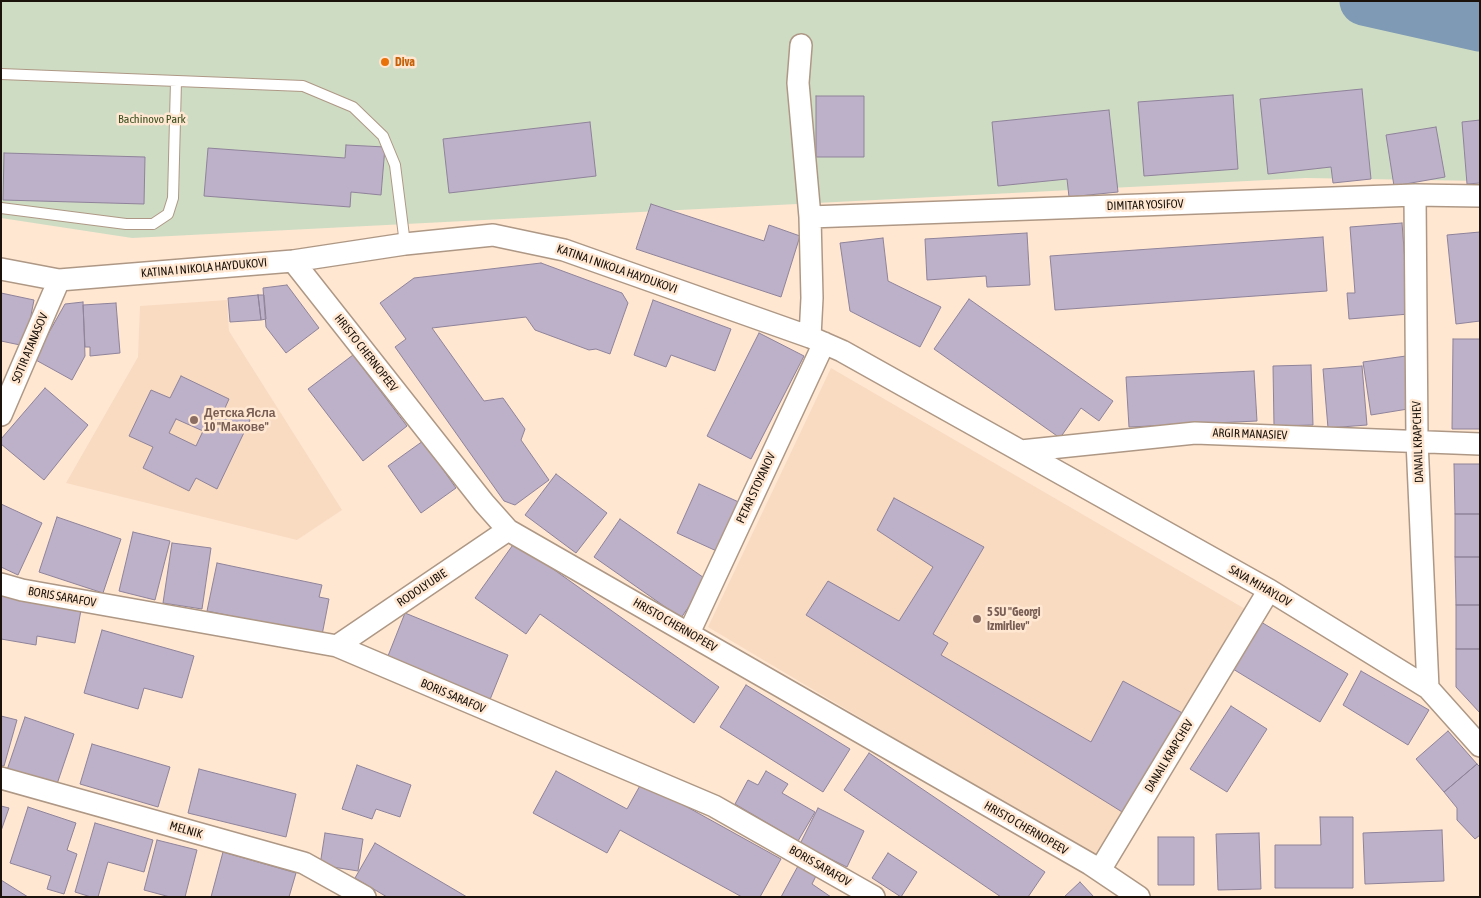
<!DOCTYPE html>
<html>
<head>
<meta charset="utf-8">
<style>
	body { margin:0 }
	#map { position:relative; width:1481px; height:898px; overflow:hidden; background:#ffe7d2; font-family:"Asap Condensed",sans-serif }
	canvas { display:block }
	.frame { position:absolute; inset:0; border:2px solid #1a120b; pointer-events:none }
</style>
</head>
<body>
<div id="map">
<canvas width="1481" height="898"></canvas>
<div class="frame"></div>
</div>
<script>
const ctx = document.querySelector('canvas').getContext('2d');
ctx.lineJoin = 'round';
function fillPath(path, color) {
  ctx.fillStyle = color;
  ctx.fill(path, 'evenodd');
}
function poly(rows) {
  const path = new Path2D();
  for (const r of rows) {
    path.moveTo(r[0], r[1]);
    for (let i = 2; i < r.length; i += 2) path.lineTo(r[i], r[i + 1]);
  }
  return path;
}
function stroke(path, color, width, dash) {
  ctx.strokeStyle = color;
  ctx.lineWidth = width;
  ctx.lineCap = dash ? 'butt' : 'round';
  ctx.setLineDash(dash || []);
  ctx.stroke(path);
}
function label(font, color, halo, rows, align = 'center') {
  ctx.font = font + ' "Asap Condensed",sans-serif';
  ctx.lineWidth = 5;
  ctx.setLineDash([]);
  ctx.textBaseline = 'middle';
  ctx.strokeStyle = halo;
  ctx.fillStyle = color;
  for (const [text, x, y, turn = 0] of rows) {
    ctx.save();
    ctx.translate(x, y);
    ctx.rotate((+turn || 0) * Math.PI / 180);
    ctx.textAlign = isNaN(turn) ? turn : align;
    if (halo) ctx.strokeText(text, 0, 0);
    ctx.fillText(text, 0, 0);
    ctx.restore();
  }
}
fillPath(poly([
	[227,300,229,331,342,510,297,540,66,483,138,357,140,306],
	[831,368,1247,610,1101,861,708,627]
]), '#f9dbc1');
fillPath(poly([
	[1,1,1480,1,1480,181,1306,178,132,238,1,218]
]), '#cfdcc4');
stroke(poly([
	[1364,1,1480,27]
]), '#7e9ab4', 49);
const building = poly([
	[1362,89,1371,179,1333,183,1331,167,1268,174,1260,99,1362,89],
	[1233,95,1238,169,1144,176,1138,102,1233,95],
	[816,96,864,96,864,157,816,157,816,96],
	[1109,110,1118,192,1069,197,1067,179,998,186,992,122,1109,110],
	[1480,120,1480,183,1467,184,1462,122,1480,120],
	[590,122,596,176,449,193,443,139,590,122],
	[1436,127,1445,177,1394,186,1386,135,1436,127],
	[346,145,385,147,381,195,351,192,350,207,204,196,208,148,345,158,346,145],
	[4,153,145,157,144,204,3,200,4,153],
	[651,204,764,241,769,225,800,236,781,297,636,249,651,204],
	[1402,223,1409,314,1349,319,1347,293,1355,293,1350,227,1402,223],
	[1480,232,1480,321,1456,324,1447,235,1480,232],
	[1027,233,1030,285,987,287,986,276,927,280,925,239,1027,233],
	[1323,237,1327,291,1055,310,1050,256,1323,237],
	[883,238,888,281,941,307,920,347,850,311,840,243,883,238],
	[541,263,622,293,628,303,610,354,596,349,589,350,535,330,526,317,432,328,484,401,503,398,525,429,521,440,549,480,515,505,504,501,395,347,406,339,380,303,414,278,541,263],
	[287,285,319,328,286,353,266,327,263,288,287,285],
	[1,293,34,300,25,346,1,341,1,293],
	[258,295,261,320,230,322,228,298,258,295],
	[258,295,264,295,266,319,261,320,258,295],
	[969,299,1113,401,1099,421,1081,408,1060,438,934,349,969,299],
	[653,300,731,329,715,371,671,355,666,367,634,355,653,300],
	[83,302,85,356,72,380,34,359,65,304,83,302],
	[116,303,120,353,90,356,90,347,85,347,83,305,116,303],
	[759,333,804,356,751,459,707,436,759,333],
	[1453,339,1480,339,1480,429,1452,429,1453,339],
	[353,355,407,426,363,461,308,389,353,355],
	[1406,356,1414,408,1371,415,1363,362,1406,356],
	[1311,365,1313,425,1274,426,1273,366,1311,365],
	[1362,366,1367,425,1328,428,1323,369,1362,366],
	[1254,371,1257,421,1129,427,1126,377,1254,371],
	[181,376,229,399,225,408,250,420,217,489,196,478,189,491,143,468,153,447,129,436,151,390,170,398,181,376],
	[176,419,203,431,196,446,169,433,176,419],
	[45,388,88,425,44,480,1,444,1,439,45,388],
	[423,441,456,488,421,513,388,466,423,441],
	[1454,464,1480,464,1480,514,1455,514,1454,464],
	[556,474,607,513,576,553,525,515,556,474],
	[699,484,743,504,721,553,677,533,699,484],
	[894,498,984,547,933,634,948,643,941,655,1091,742,1123,681,1188,716,1127,815,806,615,828,581,899,621,933,567,877,530,894,498],
	[1,504,42,523,18,575,1,567,1,504],
	[1455,514,1480,514,1480,557,1455,557,1455,514],
	[57,517,121,539,103,593,39,572,57,517],
	[620,519,707,580,681,618,594,557,620,519],
	[133,532,170,541,155,600,119,591,133,532],
	[515,542,719,687,694,723,540,614,526,634,475,598,515,542],
	[172,543,211,548,202,609,163,603,172,543],
	[1455,557,1480,557,1480,605,1456,605,1455,557],
	[217,563,322,585,319,597,329,599,322,635,207,611,217,563],
	[1,595,81,610,75,643,37,636,36,645,1,639,1,595],
	[1456,605,1480,605,1480,649,1456,649,1456,605],
	[405,613,508,655,489,702,386,661,405,613],
	[1261,622,1348,674,1320,722,1233,669,1261,622],
	[102,630,194,656,182,698,144,688,138,709,84,693,102,630],
	[1456,649,1480,649,1480,713,1456,687,1456,649],
	[1361,671,1429,710,1408,745,1343,705,1361,671],
	[746,685,850,749,823,792,720,727,746,685],
	[1231,706,1267,729,1227,792,1190,769,1231,706],
	[1,716,17,720,4,766,1,766,1,716],
	[25,717,74,734,56,787,7,770,25,717],
	[1448,731,1477,764,1444,792,1416,759,1448,731],
	[92,744,170,767,158,807,80,784,92,744],
	[869,753,1045,872,1028,897,1001,897,844,790,869,753],
	[1477,764,1480,767,1480,835,1475,839,1457,820,1457,808,1444,792,1477,764],
	[357,765,411,785,400,817,376,809,372,819,342,809,357,765],
	[199,769,296,794,286,837,188,813,199,769],
	[556,771,627,809,642,782,781,859,760,897,742,897,620,830,607,853,533,813,556,771],
	[766,771,788,784,782,793,815,812,798,841,735,804,748,780,758,785,766,771],
	[1,806,9,808,1,831,1,806],
	[28,807,76,823,67,850,77,854,64,894,47,889,51,876,10,863,28,807],
	[818,808,864,831,847,867,800,844,818,808],
	[1320,817,1353,817,1353,888,1275,888,1275,845,1321,845,1320,817],
	[95,823,153,840,144,872,108,862,98,897,91,897,75,892,95,823],
	[1442,830,1444,881,1365,884,1363,833,1442,830],
	[325,833,363,839,358,871,320,865,325,833],
	[1259,833,1261,889,1218,890,1216,834,1259,833],
	[1158,837,1194,837,1194,885,1158,885,1158,837],
	[157,840,197,850,185,897,170,897,144,890,157,840],
	[375,843,467,897,387,897,355,878,375,843],
	[223,852,296,873,289,897,211,897,223,852],
	[888,853,917,872,901,897,872,878,888,853],
	[798,866,816,876,812,884,831,897,781,897,798,866],
	[1,880,28,897,1,897,1,880],
	[1080,882,1094,897,1064,897,1080,882]
]);
fillPath(building, '#bdb0c9');
stroke(building, '#8f839a', 1);
const lane = poly([
	[1,74,303,86,353,107,383,136,395,165,405,244],
	[1,208,126,224,153,224,168,214,173,198,176,81]
]);
const street = poly([
	[801,45,798,83,810,217,812,298,810,337],
	[1415,195,1417,441,1428,688],
	[810,217,1415,195,1480,196],
	[293,261,484,503,508,530,1090,864,1139,897],
	[1,269,59,280,293,261,405,244,493,235,564,250,810,337,842,351,1269,590,1428,688,1480,746],
	[1,415,59,280],
	[1021,451,1195,433,1480,444],
	[1,584,22,590,337,646,714,806,874,897],
	[689,633,824,343],
	[337,646,508,530],
	[1,778,304,863,365,897],
	[1100,870,1269,590]
]);
stroke(lane, '#ae9885', 12);
stroke(street, '#ae9885', 24);
stroke(lane, '#fff', 10);
stroke(street, '#fff', 21);
for (const [x, y, r, color] of [
	[385,62,5,"#e8710a"],
	[194,420,5,"#8d6e63"],
	[977,619,5,"#8d6e63"]
]) {
  const dot = new Path2D();
  dot.arc(x, y, r, 0, 2 * Math.PI);
  ctx.fillStyle = color;
  ctx.fill(dot);
  stroke(dot, '#ffe7d2', 2);
}
label('bold 12px', '#c56008', '#ffe7d2', [
	["Diva",395,62]
], 'left');
label('12px', '#384e1d', '#ffe7d2', [
	["Bachinovo Park",152,119]
]);
label('12px', '#1a120b', '#ffe7d2', [
	["DIMITAR YOSIFOV",1145,205,-2],
	["KATINA I NIKOLA HAYDUKOVI",204,268,-5],
	["KATINA I NIKOLA HAYDUKOVI",617,269,19],
	["SOTIR ATANASOV",30,348,-67],
	["HRISTO CHERNOPEEV",366,353,52],
	["ARGIR MANASIEV",1250,434,2],
	["DANAIL KRAPCHEV",1418,442,-92],
	["PETAR STOYANOV",756,488,-65],
	["SAVA MIHAYLOV",1260,586,30],
	["RODOLYUBIE",422,588,-34],
	["BORIS SARAFOV",62,597,10],
	["HRISTO CHERNOPEEV",675,625,30],
	["BORIS SARAFOV",453,696,23],
	["DANAIL KRAPCHEV",1169,756,-59],
	["HRISTO CHERNOPEEV",1026,828,30],
	["MELNIK",186,830,16],
	["BORIS SARAFOV",820,866,30]
]);
label('bold 12px', '#785e54', '#ffe7d2', [
	["Детска Ясла",204,413],
	["10 \"Макове\"",204,427],
	["5 SU \"Georgi",987,612],
	["Izmirliev\"",987,626]
], 'left');
</script>
</body>
</html>
